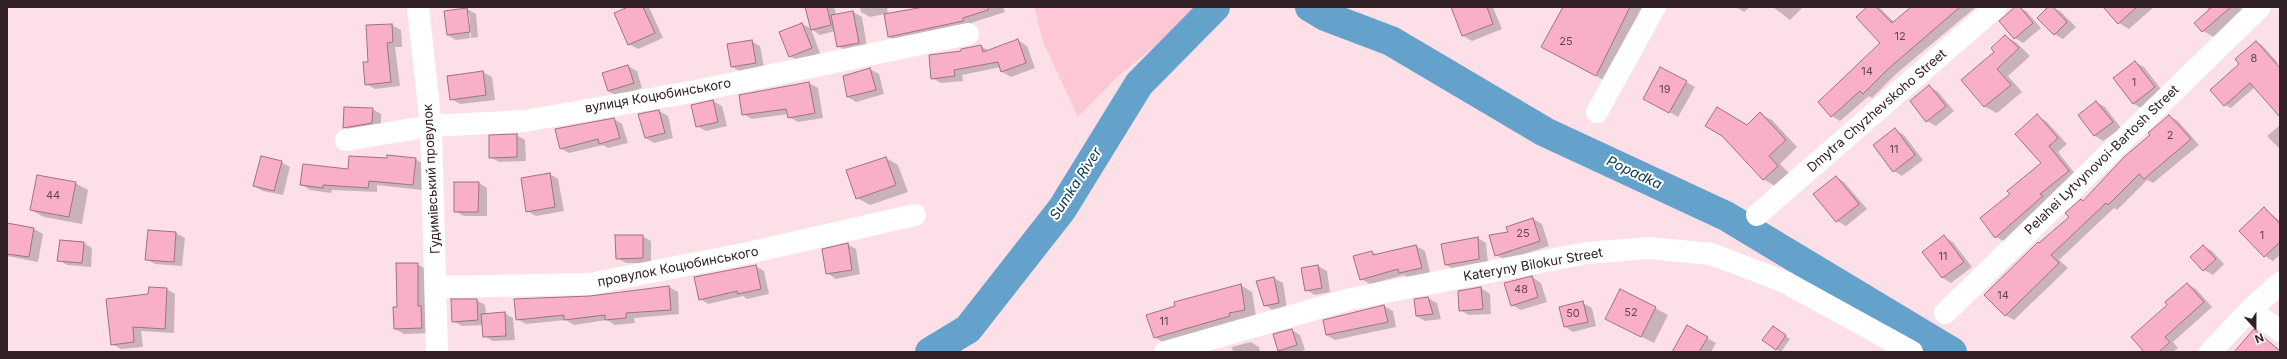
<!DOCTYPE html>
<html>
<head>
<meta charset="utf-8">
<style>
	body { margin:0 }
	#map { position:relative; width:2287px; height:359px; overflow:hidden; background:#fde0e7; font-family:Inter,sans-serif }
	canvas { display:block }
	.frame { position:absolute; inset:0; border:8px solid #312025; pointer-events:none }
	.north { position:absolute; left:2235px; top:307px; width:40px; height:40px; -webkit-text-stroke:3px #fff; paint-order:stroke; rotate:159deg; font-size:11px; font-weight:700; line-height:16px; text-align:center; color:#312025 }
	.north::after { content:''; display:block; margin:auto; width:14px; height:18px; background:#312025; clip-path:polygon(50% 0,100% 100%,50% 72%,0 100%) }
</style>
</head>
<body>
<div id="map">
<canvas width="2287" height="359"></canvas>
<div class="frame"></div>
<div class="north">N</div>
</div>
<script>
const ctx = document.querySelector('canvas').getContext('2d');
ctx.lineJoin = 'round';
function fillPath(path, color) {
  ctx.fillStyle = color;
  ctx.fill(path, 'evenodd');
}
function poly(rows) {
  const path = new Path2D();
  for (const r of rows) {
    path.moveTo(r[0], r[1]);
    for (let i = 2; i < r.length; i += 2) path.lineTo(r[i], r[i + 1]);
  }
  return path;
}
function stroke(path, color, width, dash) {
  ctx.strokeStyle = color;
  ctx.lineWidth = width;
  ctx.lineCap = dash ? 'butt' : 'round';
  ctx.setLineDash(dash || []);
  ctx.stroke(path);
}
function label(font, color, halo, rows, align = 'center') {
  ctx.font = font + ' Inter,sans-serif';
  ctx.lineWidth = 4;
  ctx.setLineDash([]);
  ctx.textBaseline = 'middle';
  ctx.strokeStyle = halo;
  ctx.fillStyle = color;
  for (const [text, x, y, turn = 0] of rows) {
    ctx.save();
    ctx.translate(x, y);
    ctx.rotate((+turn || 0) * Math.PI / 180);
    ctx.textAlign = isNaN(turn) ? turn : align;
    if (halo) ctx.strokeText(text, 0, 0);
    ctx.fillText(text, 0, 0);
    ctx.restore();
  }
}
fillPath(poly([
	[1034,7,1194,7,1171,33,1117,77,1078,117,1043,42]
]), '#fdc7d6');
fillPath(poly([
	[630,7,649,7,663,38,638,49,629,44],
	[812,7,831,7,835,9,836,15,853,12,862,17,867,47,847,51,838,46,835,31,820,35,811,29,820,53,799,62,790,56,802,24,812,29],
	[860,7,887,7,888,15,936,7,1003,7,1005,12,971,23,972,26,898,42,889,37,885,14,870,17,861,12],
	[1456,7,1493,7,1502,29,1472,41,1463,36,1452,8],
	[1564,7,1644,7,1611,84,1558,56],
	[1736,7,1750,7,1744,12],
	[1773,7,1803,7,1790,20],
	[1868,7,1880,8,1894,22,1913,7,1976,7,1897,73,1872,98,1869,96,1840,121,1832,116,1882,43],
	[2016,7,2026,11,2041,28,2023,43,2015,38],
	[2050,7,2060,11,2076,27,2063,39,2054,34],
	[2104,7,2154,7,2129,29,2119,23],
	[2206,7,2240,7,2249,17,2214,37,2203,31,2195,23,2209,10],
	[467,9,476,14,478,37,456,40,447,35],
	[467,14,469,14,471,37,470,38],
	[392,25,401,30,402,47,395,47,400,86,375,89,366,84,369,63,367,26],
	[2005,36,2017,43,2030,56,2008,76,2022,92,1997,113,1985,107,1962,80,1996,52],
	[1018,40,1027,46,1035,68,1011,77,1002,72,1001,67,962,75,963,81,941,83,932,78,962,52,981,46,989,51],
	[751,41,760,46,764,67,741,72,732,67],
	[2256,42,2262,45,2278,63,2275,66,2280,71,2280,114,2255,87,2231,108,2225,105,2241,64],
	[2135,62,2144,67,2164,93,2143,109,2134,104,2115,78],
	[628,66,637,71,642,88,617,96,608,91,603,74],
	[1661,68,1695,87,1678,117,1644,98],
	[870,69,879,74,884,94,856,102,848,97],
	[483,72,492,77,495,100,460,104,451,99],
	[809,83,818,88,823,118,798,122,789,117,788,114,752,119,743,114],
	[1929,86,1938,92,1954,111,1936,126,1927,121],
	[713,101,722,106,727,126,706,131,697,126],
	[2096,102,2105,107,2121,128,2103,141,2095,136,2079,115],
	[372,109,381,114,381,128,353,132,344,127],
	[659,111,668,116,673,138,654,143,646,138],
	[1760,114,1772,120,1797,147,1780,164,1789,173,1775,186,1763,179,1747,126],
	[2037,116,2046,121,2067,144,2058,152,2077,176,2005,242,1996,237,2012,194,2042,163],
	[2169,116,2178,121,2199,145,2153,183,2147,180,2117,210,2114,208,2059,260,2068,268,2014,320,2005,315,2040,244,2070,217],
	[614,119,622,124,628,143,608,148,603,145,569,153,560,148],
	[2280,125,2280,149,2267,136],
	[1895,130,1904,135,1923,160,1902,176,1894,171],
	[516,135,525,140,526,161,499,162,490,157],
	[886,158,898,165,908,192,870,205,857,198],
	[415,159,424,164,422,190,377,185,377,192,332,190,331,193,310,190,302,185,349,170],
	[281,162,290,167,283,195,263,191,254,186],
	[550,174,558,179,564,211,536,216,527,211],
	[1836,177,1844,182,1867,209,1846,226,1837,221],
	[75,183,88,190,82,224,44,217,31,210],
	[479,183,487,188,487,216,464,216,455,211],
	[2265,209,2280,221,2280,255,2273,261,2265,256],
	[1533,219,1542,224,1549,246,1505,260,1496,255],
	[7,224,34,229,43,234,38,262,7,256],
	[176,233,185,238,182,266,155,264,146,259],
	[642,236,651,241,651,263,626,263,617,258],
	[1944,237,1953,242,1972,267,1951,283,1943,278,1923,252],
	[1478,238,1486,243,1488,264,1455,270,1446,265],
	[84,243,92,248,91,267,67,265,59,260],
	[847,244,856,249,860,274,836,279,827,273],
	[1416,246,1425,251,1430,273,1408,278,1404,275,1370,284,1361,279,1372,252,1378,255],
	[2204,246,2212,251,2224,264,2213,275,2204,270],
	[417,264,426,269,431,333,404,334,395,329,398,308],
	[755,266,764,271,769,294,747,299,743,296,708,304,700,299],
	[1318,266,1327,271,1330,292,1315,295,1306,290],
	[1532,277,1541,283,1547,302,1521,310,1512,305],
	[1274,278,1283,283,1287,308,1274,311,1265,305],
	[2187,284,2196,289,2212,307,2173,342,2178,348,2173,352,2146,352,2169,305],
	[1241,285,1252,292,1256,316,1240,319,1241,322,1166,344,1154,337],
	[669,287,678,292,679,314,634,318,635,323,615,325,607,320,574,325,566,320,526,324,517,319,590,297],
	[1481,288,1490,294,1491,314,1469,315,1460,310],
	[166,289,175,294,174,333,141,331,143,347,121,349,112,344,149,295],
	[1428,298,1437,303,1441,319,1425,321,1416,316,1415,300],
	[476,300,485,305,486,315,504,313,513,318,515,340,493,341,484,336,483,325,462,326,453,321],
	[1583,303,1592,308,1596,326,1573,332,1564,326],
	[1384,306,1393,311,1396,327,1335,340,1326,335],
	[1655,308,1668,315,1654,343,1619,326],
	[1687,327,1716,343,1711,352,1678,352],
	[1777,329,1790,339,1781,352,1776,349],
	[1292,330,1300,335,1305,350,1298,352,1282,352,1279,350],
	[2254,330,2280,350,2280,352,2236,352],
	[1251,342,1259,347,1260,352,1233,352,1232,347]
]), '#0003');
stroke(poly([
	[1204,7,1207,13]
]), '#557a99', 5);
stroke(poly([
	[1310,7,1325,16,1391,41,1545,132,1726,216,1952,352],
	[930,352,968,329,1062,209,1139,84,1215,7]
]), '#64a1cb', 30);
const building = poly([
	[628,7,643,7,655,33,628,45,614,13,628,7],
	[805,7,827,7,831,25,811,30,805,7],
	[924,7,988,7,988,10,963,18,963,21,888,37,884,14,924,7],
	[1451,7,1487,7,1493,24,1462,36,1451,7],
	[1563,7,1630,7,1596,76,1541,47,1563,7],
	[1867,7,1876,7,1892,23,1911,7,1960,7,1888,69,1863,94,1860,91,1831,117,1818,102,1880,43,1856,17,1867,7],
	[2015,7,2020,7,2033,23,2014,39,1999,21,2015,7],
	[2048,7,2053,7,2067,22,2054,35,2037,18,2048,7],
	[2103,7,2137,7,2118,24,2103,7],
	[2212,7,2231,7,2202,32,2194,23,2212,7],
	[467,8,470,32,447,35,444,11,467,8],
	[853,11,859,43,837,47,831,15,853,11],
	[802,23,812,48,789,57,779,32,802,23],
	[392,24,393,42,387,43,391,82,365,85,363,62,368,62,366,25,392,24],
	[2005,35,2019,48,1997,69,2011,85,1984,107,1961,80,1994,52,1991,48,2005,35],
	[1018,39,1026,63,1001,72,998,62,954,70,955,76,931,79,929,55,961,51,961,49,981,45,983,52,1018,39],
	[752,40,756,63,731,67,727,44,752,40],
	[2256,41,2280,68,2280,117,2250,83,2224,106,2210,90,2239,64,2235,59,2256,41],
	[2135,61,2155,87,2133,104,2113,78,2135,61],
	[628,65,634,83,608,91,602,73,628,65],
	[1660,67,1687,81,1669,113,1643,99,1660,67],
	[870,68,876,90,847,97,843,76,870,68],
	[483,71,486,95,450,100,447,76,483,71],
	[809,82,815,113,788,118,786,109,742,115,739,95,809,82],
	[1929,85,1946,106,1926,122,1910,101,1929,85],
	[713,100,718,122,696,127,691,105,713,100],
	[2096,101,2113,122,2094,136,2078,115,2096,101],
	[344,107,373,108,372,123,343,128,344,107],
	[1717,107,1747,125,1760,112,1786,140,1769,156,1778,166,1763,180,1722,136,1705,126,1717,107],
	[659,110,665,133,645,138,638,114,659,110],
	[2037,114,2058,138,2049,146,2069,171,2040,194,2043,196,1995,238,1980,218,2010,194,2007,191,2041,163,2015,134,2037,114],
	[2169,115,2191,139,2144,179,2139,174,2108,205,2106,203,2051,255,2059,263,2005,316,1984,295,2038,242,2039,243,2069,217,2065,213,2081,199,2083,201,2124,157,2150,135,2148,133,2169,115],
	[614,118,620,138,599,144,598,139,560,149,555,129,614,118],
	[1895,128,1915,155,1893,172,1873,145,1895,128],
	[517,134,517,157,489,158,489,135,517,134],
	[387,155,416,158,413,185,369,181,368,188,323,185,323,188,300,185,303,164,348,169,349,156,387,158,387,155],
	[261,156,282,161,274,191,253,186,261,156],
	[886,157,896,185,856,199,846,170,886,157],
	[550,173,555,207,526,212,521,178,550,173],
	[37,175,76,182,69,217,30,210,37,175],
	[1836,176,1859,204,1836,222,1813,194,1836,176],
	[454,182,479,182,478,212,454,212,454,182],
	[2264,207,2280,224,2280,242,2264,257,2239,231,2264,207],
	[1533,218,1540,241,1495,256,1489,235,1508,232,1506,227,1533,218],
	[7,223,34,228,29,257,7,254,7,223],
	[148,230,176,232,174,262,145,260,148,230],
	[615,235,643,235,643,258,616,259,615,235],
	[1944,235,1964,262,1942,278,1922,252,1944,235],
	[1478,237,1479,259,1445,265,1441,244,1478,237],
	[60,240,84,242,82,263,57,261,60,240],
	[848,243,852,270,826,274,822,249,848,243],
	[1416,245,1422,268,1399,273,1398,269,1360,280,1353,256,1372,251,1373,255,1416,245],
	[2203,245,2216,259,2203,271,2190,257,2203,245],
	[396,263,418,263,418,306,421,306,422,328,394,329,393,307,397,307,396,263],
	[756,265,761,289,738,294,737,291,699,300,694,277,756,265],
	[1318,265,1322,288,1305,291,1301,268,1318,265],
	[1532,276,1538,297,1511,306,1504,283,1532,276],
	[1274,277,1279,303,1264,306,1256,281,1274,277],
	[2187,283,2204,302,2165,337,2170,342,2159,352,2144,352,2131,337,2167,305,2165,302,2187,283],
	[1241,284,1245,310,1229,313,1230,316,1154,338,1146,315,1175,306,1174,302,1241,284],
	[669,286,671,310,626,313,626,318,605,320,605,315,564,320,564,315,516,320,514,299,590,296,669,286],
	[149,287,167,288,165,329,133,327,134,342,111,345,106,299,148,294,149,287],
	[1481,287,1483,309,1459,311,1458,291,1481,287],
	[1620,289,1656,307,1641,337,1605,319,1620,289],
	[1428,297,1433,314,1416,316,1414,299,1428,297],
	[451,299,477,299,478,320,452,322,451,299],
	[1583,301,1588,322,1564,327,1559,307,1583,301],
	[1384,305,1388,322,1326,335,1323,320,1384,305],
	[505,312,506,336,483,337,481,314,505,312],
	[1687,325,1708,337,1699,352,1672,352,1687,325],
	[1773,326,1786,335,1776,350,1762,340,1773,326],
	[1292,329,1297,345,1278,351,1273,334,1292,329],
	[2254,329,2280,351,2280,352,2234,352,2254,329]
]);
fillPath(building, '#f9b0c6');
stroke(building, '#9d727e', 1);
stroke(poly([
	[418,7,431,126,437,352],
	[1597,112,1655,7],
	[346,140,431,126,525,121,696,91,968,34],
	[1757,215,1996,7],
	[437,287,590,284,748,253,915,215],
	[2250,310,2280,331],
	[1945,313,2260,7],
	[1165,352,1350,299,1587,253,1649,248,1711,254,1785,282,1912,352]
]), '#fff', 22);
stroke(poly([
	[2210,352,2250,310,2280,283]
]), '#fff', 22);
label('11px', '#63444d', null, [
	["12",1900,37],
	["25",1566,42],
	["8",2254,59],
	["14",1867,72],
	["1",2134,83],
	["19",1665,90],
	["2",2170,136],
	["11",1894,150],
	["44",53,196],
	["25",1523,234],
	["1",2262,236],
	["11",1943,257],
	["48",1521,290],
	["14",2003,296],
	["52",1631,313],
	["50",1573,314],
	["11",1164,322]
]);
label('13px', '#312025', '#fff', [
	["вулиця Коцюбинського",658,96,-10],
	["Dmytra Chyzhevskoho Street",1877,111,-41],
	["Pelahei Lytvynovoi-Bartosh Street",2102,160,-44],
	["Гудимівський провулок",432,179,-93],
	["Kateryny Bilokur Street",1533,265,-10],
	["провулок Коцюбинського",678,267,-11]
]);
label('italic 14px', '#013551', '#fff', [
	["Popadka",1634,173,25],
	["Sumka River",1076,184,-57]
]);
</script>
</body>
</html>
